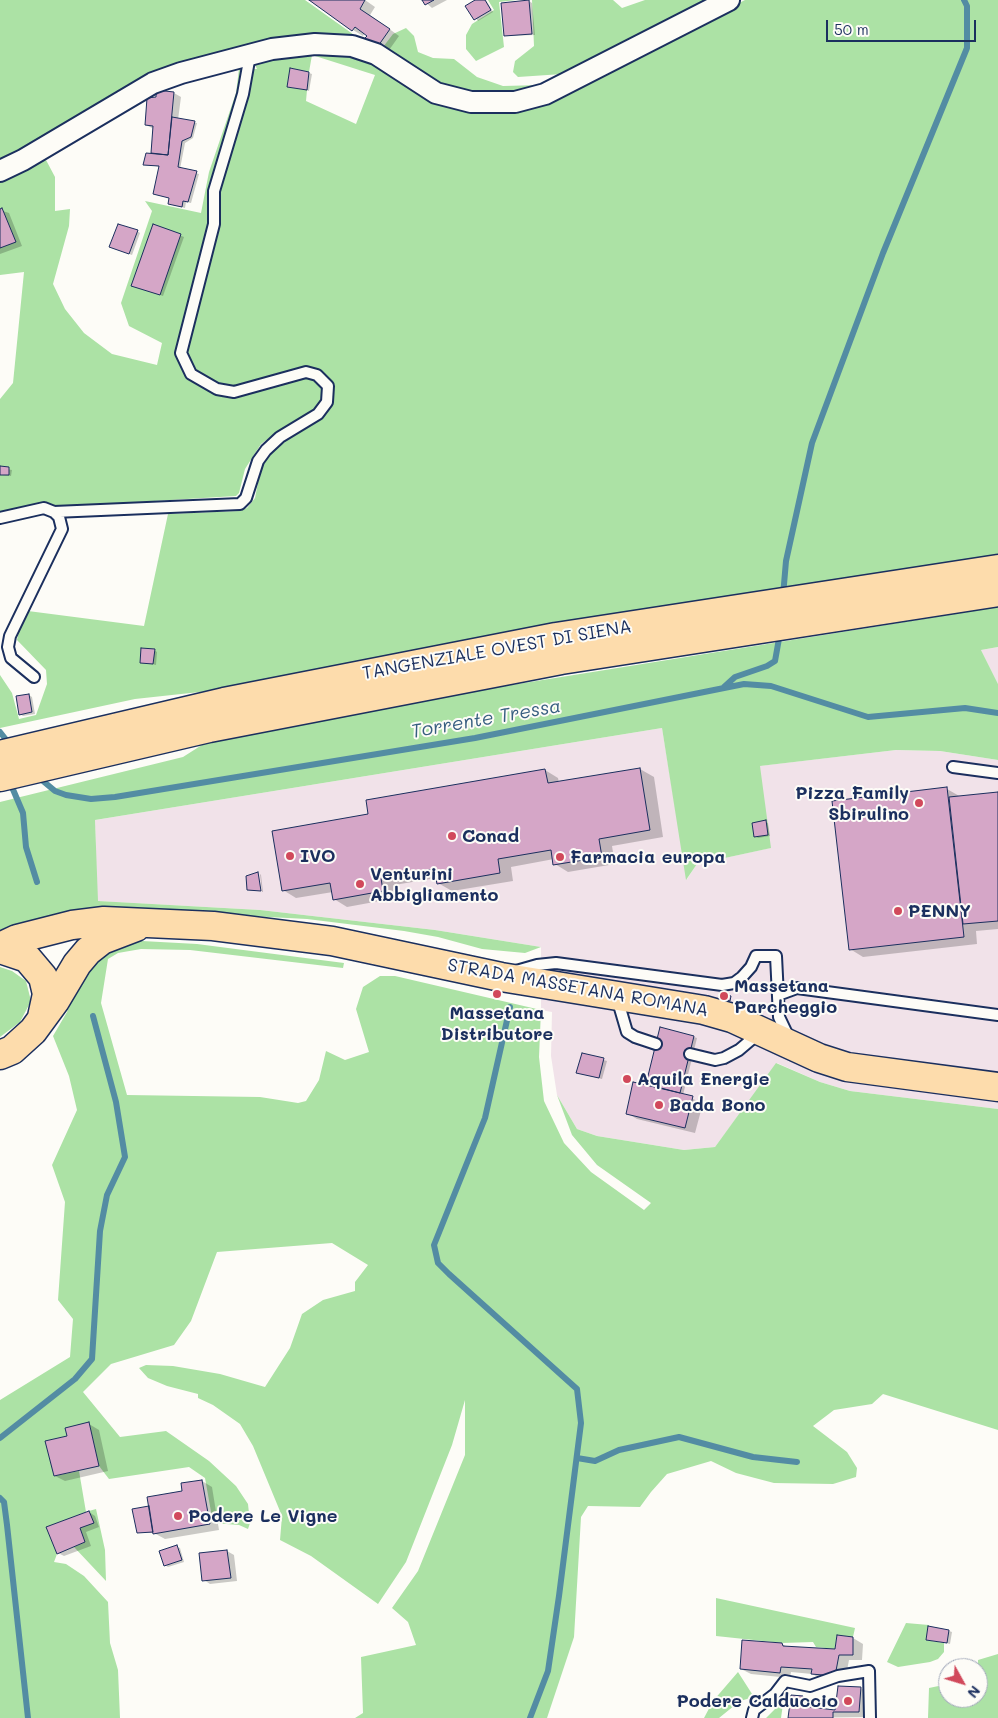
<!DOCTYPE html>
<html>
<head>
<meta charset="utf-8">
<style>
	body { margin:0 }
	#map { position:relative; width:998px; height:1718px; overflow:hidden; background:#fdfcf7; font-family:Mali,sans-serif }
	canvas { display:block }
	.north { position:absolute; left:938px; top:1658px; width:50px; height:50px; box-sizing:border-box; background:#fdfcf7; border:1px solid #a3aaba; border-radius:50%; rotate:129deg; font-size:14px; font-weight:700; line-height:20px; text-align:center; color:#1b2f5e }
	.north::after { content:''; display:block; margin:auto; width:18px; height:22px; background:#d1495b; clip-path:polygon(50% 0,100% 100%,50% 72%,0 100%) }
	.scale { position:absolute; left:826px; top:20px; width:150px; height:22px; box-sizing:border-box; border:2px solid #1b2f5e; border-top:0; padding-left:6px; font-size:15px; line-height:18px; white-space:nowrap; color:#1b2f5e; -webkit-text-stroke:4px #fdfcf7; paint-order:stroke }
</style>
</head>
<body>
<div id="map">
<canvas width="998" height="1718"></canvas>
<div class="north">N</div>
<div class="scale">50 m</div>
</div>
<script>
const ctx = document.querySelector('canvas').getContext('2d');
ctx.lineJoin = 'round';
function fillPath(path, color) {
  ctx.fillStyle = color;
  ctx.fill(path, 'evenodd');
}
function poly(rows) {
  const path = new Path2D();
  for (const r of rows) {
    path.moveTo(r[0], r[1]);
    for (let i = 2; i < r.length; i += 2) path.lineTo(r[i], r[i + 1]);
  }
  return path;
}
function stroke(path, color, width, dash) {
  ctx.strokeStyle = color;
  ctx.lineWidth = width;
  ctx.lineCap = dash ? 'butt' : 'round';
  ctx.setLineDash(dash || []);
  ctx.stroke(path);
}
function label(font, color, halo, rows, align = 'center') {
  ctx.font = font + ' Mali,sans-serif';
  ctx.lineWidth = 4;
  ctx.setLineDash([]);
  ctx.textBaseline = 'middle';
  ctx.strokeStyle = halo;
  ctx.fillStyle = color;
  for (const [text, x, y, turn = 0] of rows) {
    ctx.save();
    ctx.translate(x, y);
    ctx.rotate((+turn || 0) * Math.PI / 180);
    ctx.textAlign = isNaN(turn) ? turn : align;
    if (halo) ctx.strokeText(text, 0, 0);
    ctx.fillText(text, 0, 0);
    ctx.restore();
  }
}
fillPath(poly([
	[998,647,998,684,981,650],
	[662,728,687,879,697,864,770,848,759,766,896,750,940,751,998,760,998,1109,850,1091,820,1082,777,1063,715,1147,684,1150,597,1136,577,1129,557,1095,551,1056,552,1012,541,1010,541,947,435,930,260,910,97,901,95,820]
]), '#f1e2e9');
fillPath(poly([
	[0,0,305,0,364,42,173,69,130,84,20,156,0,164],
	[488,0,516,0,499,2,504,47,476,61,466,49,466,35,472,24,494,10],
	[532,0,613,0,622,8,645,0,716,0,577,73,518,77,513,72,515,61,534,46],
	[745,0,998,0,998,557,218,690,135,699,0,728,0,675,12,693,19,719,36,715,47,684,46,670,17,640,19,630,28,611,144,626,168,514,239,511,247,508,255,498,261,467,270,453,285,442,277,432,261,444,245,469,239,493,236,496,56,507,46,504,0,513,0,399,13,383,24,272,0,275,0,179,46,160,55,177,55,211,70,209,69,226,53,284,65,309,84,333,112,354,157,365,162,343,129,326,121,303,152,211,145,201,201,213,209,172,236,93,239,69,257,69,253,61,289,51,357,52,421,90,547,100],
	[312,55,375,75,356,124,306,101,307,90,288,87,290,68,309,72],
	[406,28,414,36,418,52,433,58,454,59,477,77,503,86,542,85,504,97,450,93,380,51,393,34],
	[998,607,998,647,981,650,998,684,998,760,940,751,896,750,760,766,771,848,697,864,686,880,662,728,95,820,98,901,260,910,435,930,541,947,525,953,482,949,438,937,404,931,307,919,152,911,88,909,19,923,0,930,0,802,183,757,205,743,499,687],
	[142,941,197,944,344,963,343,968,190,950,141,949,118,953,108,959,101,1003,127,1095,260,1097,298,1103,306,1101,319,1080,326,1051,345,1060,369,1052,356,1009,363,987,380,976,395,976,541,1010,539,1057,544,1101,564,1143,591,1172,644,1210,651,1203,597,1165,572,1135,557,1095,577,1129,597,1136,684,1150,715,1147,776,1063,820,1082,850,1091,998,1109,998,1430,883,1394,872,1404,834,1410,813,1426,847,1452,857,1468,856,1477,833,1484,774,1483,736,1473,711,1461,667,1474,651,1492,640,1507,588,1506,581,1517,574,1637,547,1718,355,1718,363,1713,361,1657,416,1645,408,1622,392,1608,418,1571,465,1455,465,1400,452,1445,406,1562,378,1604,311,1556,280,1540,282,1516,253,1446,240,1424,213,1405,198,1398,198,1394,167,1386,148,1378,139,1368,146,1365,173,1366,220,1374,265,1387,290,1348,302,1314,323,1300,355,1291,355,1282,368,1265,332,1243,217,1252,191,1321,174,1345,111,1364,83,1392,120,1437,166,1431,209,1461,236,1486,248,1504,250,1523,248,1529,239,1525,213,1523,205,1478,189,1467,109,1479,99,1466,89,1423,65,1428,67,1436,46,1441,54,1476,79,1471,86,1512,47,1527,57,1554,54,1562,66,1564,84,1576,108,1602,110,1643,118,1670,120,1718,0,1718,0,1400,70,1357,73,1319,58,1300,65,1202,52,1165,77,1110,69,1076,53,1036,67,1012,78,986,97,957,123,944],
	[0,967,12,971,26,981,31,1001,20,1022,0,1037],
	[96,1509,105,1550,106,1581,74,1547,85,1542,80,1528,93,1523,89,1511],
	[716,1598,855,1628,853,1637,837,1635,835,1649,816,1647,813,1642,782,1643,716,1636],
	[906,1623,929,1625,926,1640,944,1643,944,1652,938,1659,930,1662,898,1667,887,1662],
	[998,1654,998,1718,928,1718,929,1688,948,1684,948,1698,978,1698,978,1660],
	[738,1672,754,1697,740,1701,719,1718,704,1718,713,1701],
	[783,1704,781,1718,766,1718,775,1709]
]), '#ace2a5');
fillPath(poly([
	[311,0,365,0,375,7,370,15,399,36,387,53,365,33,363,36,353,30],
	[423,0,447,0,432,8],
	[478,0,486,0,493,12,478,21,467,7],
	[529,1,532,3,535,35,505,36],
	[309,73,312,74,309,91,289,86],
	[158,91,174,93,181,97,178,120,197,123,193,138,185,143,180,169,199,174,191,203,186,202,185,208,172,205,170,203,170,198,155,193,160,167,145,164,157,155,153,153,154,129,146,125],
	[0,210,9,213,22,246,0,254],
	[154,225,184,237,163,296,136,287],
	[137,231,140,233,132,255,113,248],
	[0,468,12,470,11,476,0,475],
	[154,650,157,652,156,665,141,662],
	[29,695,32,697,35,714,23,716,20,714],
	[640,769,654,777,663,837,612,846,615,864,568,872,555,864,554,859,511,867,513,881,452,891,438,883,437,878,394,885,396,898,347,907,334,899,333,892,296,898,283,890,370,815,545,770,558,778,559,783],
	[947,789,961,797,998,794,998,929,976,931,977,944,863,957,850,949],
	[765,822,768,823,770,836,758,838,755,836],
	[260,874,261,875,263,892,262,892],
	[694,1037,697,1038,683,1095,703,1103,695,1133,637,1119,627,1113,653,1087,647,1084],
	[583,1054,607,1061,602,1079,581,1074],
	[89,1424,99,1430,108,1471,65,1481,55,1476,68,1437],
	[202,1481,212,1487,219,1530,165,1539,154,1533,138,1532,184,1492],
	[89,1512,95,1516,99,1527,86,1532,91,1546,64,1556,58,1553],
	[177,1547,180,1548,184,1562,168,1567,165,1565],
	[227,1551,234,1555,237,1581,210,1584,204,1580],
	[949,1631,952,1632,950,1644,927,1639],
	[853,1638,863,1644,862,1660,849,1660,845,1681,822,1679,812,1674,791,1672,790,1678,751,1674,741,1669,782,1644,789,1648,836,1650],
	[839,1687,861,1688,871,1694,869,1717,790,1718,792,1696,803,1697,813,1703,812,1709,836,1711]
]), '#0003');
stroke(poly([
	[783,596,786,561,812,443,883,253,967,48,967,6,964,0],
	[724,687,735,677,767,666,775,661,780,633],
	[0,732,11,746],
	[37,776,55,791,66,795,91,799,115,797,475,738,744,684,771,686,868,717,965,708,998,713],
	[9,780,23,813,26,847,37,882],
	[510,1007,485,1118,434,1245,438,1263,449,1274,577,1389,581,1423,559,1596,548,1671,530,1718],
	[0,1438,75,1379,92,1359,100,1231,107,1195,125,1157,116,1102,93,1016],
	[577,1458,595,1461,619,1450,679,1437,753,1457,797,1462],
	[0,1498,4,1502,7,1525,28,1718]
]), '#538ca3', 6);
const building = poly([
	[309,0,365,0,360,9,390,29,376,49,364,39,367,36,355,27,352,31,309,0],
	[422,0,434,0,425,5,422,0],
	[475,0,485,0,491,10,474,20,465,6,475,0],
	[529,0,532,34,504,36,501,3,529,0],
	[290,68,309,72,307,90,287,87,290,68],
	[156,90,174,92,168,155,151,153,153,126,145,125,147,98,156,97,156,90],
	[172,117,195,121,191,137,182,141,178,167,197,171,188,202,183,201,182,207,168,204,169,198,153,194,159,166,143,165,146,153,168,155,172,117],
	[2,208,16,242,0,248,0,209,2,208],
	[118,224,138,230,129,254,109,247,118,224],
	[153,224,181,234,160,295,131,286,153,224],
	[0,466,9,467,9,475,0,475,0,466],
	[141,648,155,649,153,664,140,663,141,648],
	[29,694,32,712,19,715,16,696,29,694],
	[640,768,650,830,599,839,602,857,553,865,551,850,498,859,500,873,437,884,434,869,381,878,383,891,333,900,330,883,282,891,272,831,368,814,366,800,545,769,548,783,640,768],
	[947,787,964,937,849,950,832,801,947,787],
	[998,792,998,921,963,924,949,797,998,792],
	[766,820,768,835,754,837,752,823,766,820],
	[258,872,261,891,247,890,246,876,258,872],
	[720,993,731,996,730,1001,719,997,720,993],
	[660,1027,694,1036,680,1093,646,1084,660,1027],
	[582,1053,604,1058,599,1078,576,1073,582,1053],
	[633,1082,693,1096,685,1128,626,1114,633,1082],
	[89,1422,99,1466,54,1476,45,1441,67,1436,65,1428,89,1422],
	[202,1480,210,1524,153,1534,147,1497,182,1491,181,1483,202,1480],
	[149,1506,153,1532,137,1533,132,1509,149,1506],
	[89,1511,94,1523,80,1528,85,1542,57,1554,46,1527,89,1511],
	[177,1545,182,1560,164,1566,159,1551,177,1545],
	[227,1550,231,1578,202,1581,199,1553,227,1550],
	[928,1626,949,1630,947,1643,926,1640,928,1626],
	[837,1635,853,1637,853,1655,839,1655,835,1676,811,1674,812,1669,781,1667,780,1673,740,1669,742,1640,782,1643,783,1646,835,1649,837,1635],
	[838,1686,861,1687,859,1712,833,1712,833,1718,788,1718,791,1695,803,1696,802,1706,835,1710,838,1686]
]);
fillPath(building, '#d5a6c7');
stroke(building, '#1b2f5e', 1);
const lane = poly([
	[54,512,240,504,246,498,258,461,266,450,280,437,318,414,327,402,328,386,317,375,306,372,234,392,217,389,191,374,181,353,214,224,214,191,243,94,250,55],
	[0,518,44,508,54,512,59,517,62,529,10,636,8,647,11,658,34,677],
	[953,767,998,773],
	[516,971,537,965,556,963,722,985,734,983,742,977,751,967,756,956,776,956,779,1017,788,1036],
	[778,995,797,988,998,1015],
	[617,998,627,1032,635,1037,656,1044],
	[690,1054,715,1060,724,1058,739,1050,759,1033],
	[752,1718,754,1710,775,1694,785,1681,810,1686,838,1676,869,1671,870,1718]
]);
const street = poly([
	[0,171,23,160,153,83,181,73,272,49,315,44,352,46,376,54,436,93,471,102,515,102,545,94,729,0]
]);
const primary = poly([
	[0,947,17,939,72,925,104,921,213,926,332,941,501,977,704,1010,732,1018,819,1058,847,1067,998,1087],
	[0,949,27,958,43,977,47,994,42,1017],
	[0,1055,12,1050,33,1031,55,1001,77,964,88,951,102,940,136,927]
]);
const highway = poly([
	[0,755,224,702,556,637,998,569],
	[0,777,209,728,561,660,998,592]
]);
stroke(lane, '#1b2f5e', 14);
stroke(street, '#1b2f5e', 24);
stroke(primary, '#1b2f5e', 31);
stroke(highway, '#1b2f5e', 31);
stroke(lane, '#fdfcf7', 10);
stroke(street, '#fdfcf7', 20);
stroke(primary, '#fddcac', 28);
stroke(highway, '#fddcac', 28);
for (const [x, y, r, color] of [
	[919,803,5,"#d1495b"],
	[452,836,5,"#d1495b"],
	[290,856,5,"#d1495b"],
	[560,857,5,"#d1495b"],
	[360,884,5,"#d1495b"],
	[898,911,5,"#d1495b"],
	[497,994,5,"#d1495b"],
	[724,996,5,"#d1495b"],
	[627,1079,5,"#d1495b"],
	[659,1105,5,"#d1495b"],
	[178,1516,5,"#d1495b"],
	[848,1701,5,"#d1495b"]
]) {
  const dot = new Path2D();
  dot.arc(x, y, r, 0, 2 * Math.PI);
  ctx.fillStyle = color;
  ctx.fill(dot);
  stroke(dot, '#fdfcf7', 2);
}
label('18px', '#1b2f5e', '#fdfcf7', [
	["TANGENZIALE OVEST DI SIENA",497,650,-10],
	["STRADA MASSETANA ROMANA",578,988,10]
]);
label('bold 18px', '#1b2f5e', '#fdfcf7', [
	["Pizza Family",909,793,"right"],
	["Sbirulino",909,814,"right"],
	["Conad",462,836],
	["IVO",300,856],
	["Farmacia europa",570,857],
	["Venturini",370,874],
	["Abbigliamento",370,895],
	["PENNY",908,911],
	["Massetana",734,986],
	["Parcheggio",734,1007],
	["Massetana",497,1013,"center"],
	["Distributore",497,1034,"center"],
	["Aquila Energie",637,1079],
	["Bada Bono",669,1105],
	["Podere Le Vigne",188,1516],
	["Podere Calduccio",838,1701,"right"]
], 'left');
label('italic 19px', '#375e80', '#fdfcf7', [
	["Torrente Tressa",486,719,-10]
]);
</script>
</body>
</html>
